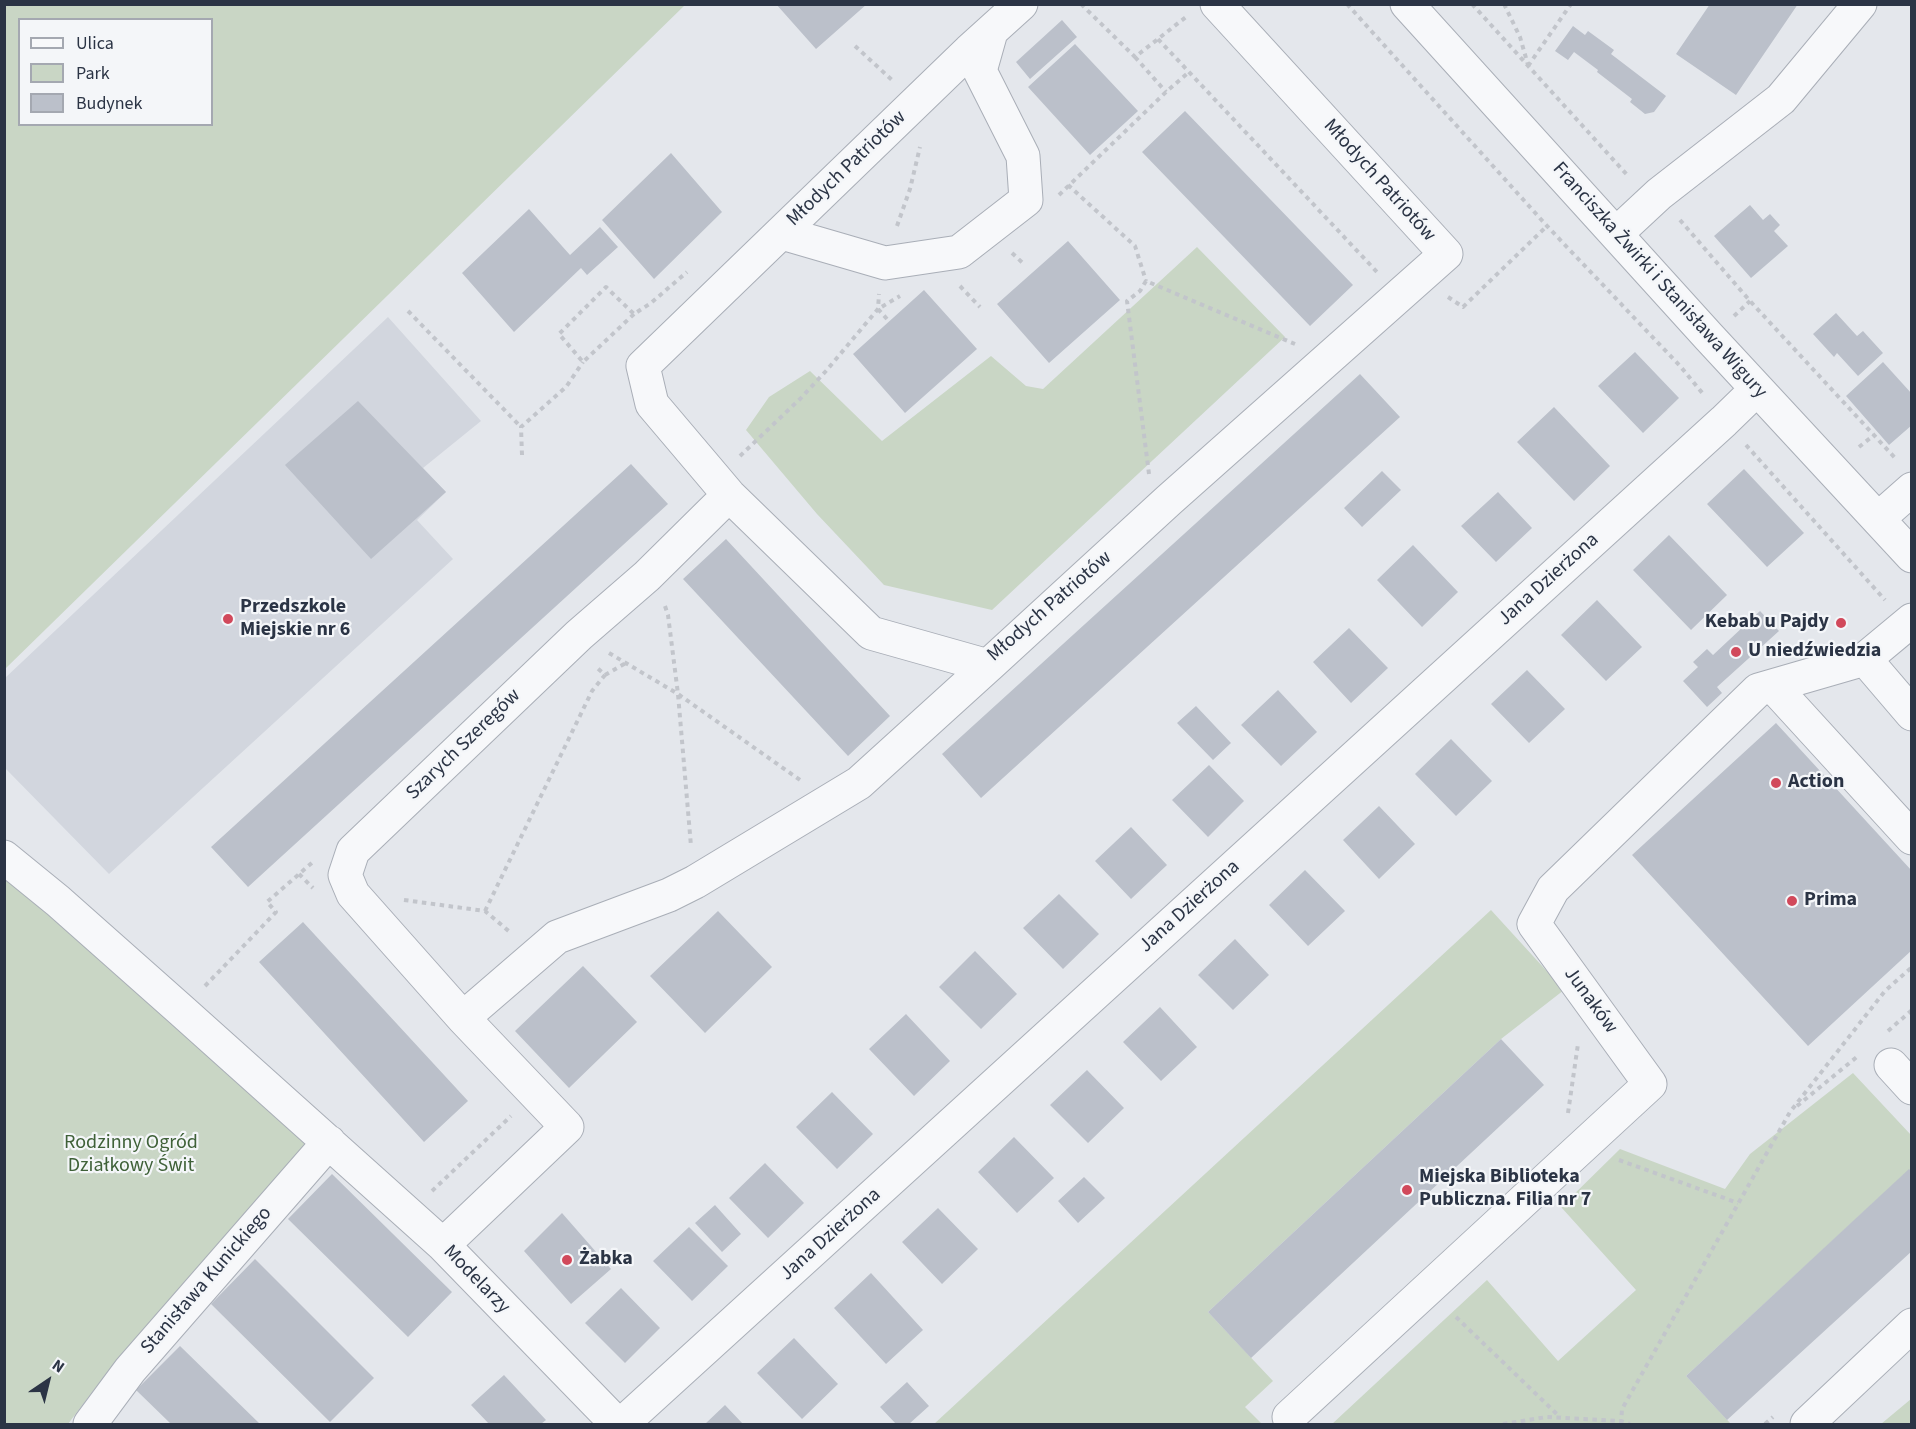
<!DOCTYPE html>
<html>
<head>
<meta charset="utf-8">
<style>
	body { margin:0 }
	#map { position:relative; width:1916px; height:1429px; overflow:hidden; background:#e4e7ec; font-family:"Source Sans 3",sans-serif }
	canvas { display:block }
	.frame { position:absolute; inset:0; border:6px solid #2b3445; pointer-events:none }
	.legend { position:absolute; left:18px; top:18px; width:195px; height:108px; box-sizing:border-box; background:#f4f6f9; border:2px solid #a4a8b1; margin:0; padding:8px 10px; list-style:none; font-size:18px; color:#2b3445 }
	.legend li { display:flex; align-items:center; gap:12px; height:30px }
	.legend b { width:30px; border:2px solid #a4a8b1 }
	.north { position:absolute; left:18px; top:1351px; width:60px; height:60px; -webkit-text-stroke:4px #f4f6f9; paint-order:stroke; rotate:35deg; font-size:16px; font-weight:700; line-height:24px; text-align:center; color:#2b3445 }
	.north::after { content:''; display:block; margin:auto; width:21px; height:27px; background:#2b3445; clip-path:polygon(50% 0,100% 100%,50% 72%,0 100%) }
</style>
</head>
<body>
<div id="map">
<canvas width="1916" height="1429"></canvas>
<div class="frame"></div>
<ul class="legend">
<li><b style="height:8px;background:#f7f8fa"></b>Ulica</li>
<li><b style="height:16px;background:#c9d6c5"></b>Park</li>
<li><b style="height:16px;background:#bbc0ca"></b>Budynek</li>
</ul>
<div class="north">N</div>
</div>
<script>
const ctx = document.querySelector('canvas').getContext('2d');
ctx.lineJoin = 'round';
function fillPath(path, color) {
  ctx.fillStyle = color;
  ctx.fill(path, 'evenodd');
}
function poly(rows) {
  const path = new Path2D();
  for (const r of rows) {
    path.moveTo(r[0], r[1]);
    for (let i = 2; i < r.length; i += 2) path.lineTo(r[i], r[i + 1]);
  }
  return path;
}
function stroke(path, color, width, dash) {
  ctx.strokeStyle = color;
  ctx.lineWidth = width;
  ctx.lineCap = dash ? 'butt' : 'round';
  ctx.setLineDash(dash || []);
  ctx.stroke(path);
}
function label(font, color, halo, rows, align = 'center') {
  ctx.font = font + ' "Source Sans 3",sans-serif';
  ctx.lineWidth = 4.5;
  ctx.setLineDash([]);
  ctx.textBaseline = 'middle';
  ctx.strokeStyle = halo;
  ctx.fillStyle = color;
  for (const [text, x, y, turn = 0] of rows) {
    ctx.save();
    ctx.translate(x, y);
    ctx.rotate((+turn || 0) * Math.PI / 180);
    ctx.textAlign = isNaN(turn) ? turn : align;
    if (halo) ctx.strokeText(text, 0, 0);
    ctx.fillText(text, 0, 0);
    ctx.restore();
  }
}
fillPath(poly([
	[388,317,481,421,423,468,446,492,417,520,453,559,109,874,5,768,5,678]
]), '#d2d6de');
fillPath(poly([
	[5,4,685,4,685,5,5,669],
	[20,20,212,20,212,124,20,124],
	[1197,247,1285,337,992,610,884,585,817,514,746,430,769,397,810,371,882,441,991,356,1026,386,1043,389],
	[4,869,309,1147,118,1358,68,1424,5,1424],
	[1491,910,1564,990,1501,1039,1208,1312,1273,1381,1245,1407,1262,1424,934,1424],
	[1853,1073,1911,1135,1911,1172,1909,1170,1686,1376,1731,1424,1332,1424,1487,1280,1558,1361,1636,1290,1561,1207,1620,1149,1725,1189,1750,1154],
	[1911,1399,1911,1424,1881,1424]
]), '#c9d6c5');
fillPath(poly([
	[776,4,867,4,816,49],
	[1710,4,1798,4,1736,95,1676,54],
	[1062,20,1077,37,1030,79,1016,62],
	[1573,26,1585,35,1588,31,1614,50,1611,54,1666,96,1654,112,1645,114,1630,102,1632,99,1597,72,1598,70,1574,52,1568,60,1555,51],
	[1075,44,1138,111,1090,155,1028,87],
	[1185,111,1353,285,1310,326,1142,152],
	[671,153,722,212,654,279,602,220],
	[1750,205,1763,220,1770,214,1780,225,1774,231,1788,246,1751,278,1714,236],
	[529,209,570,255,600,227,618,247,587,275,581,268,514,332,462,273],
	[1068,241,1120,300,1049,363,997,304],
	[924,290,977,349,905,413,853,354],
	[1836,313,1857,336,1863,331,1883,353,1858,376,1837,353,1834,357,1813,334],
	[1635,352,1679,398,1643,433,1598,386],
	[1883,362,1912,394,1912,425,1889,445,1846,396],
	[1360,374,1400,417,981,798,942,754],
	[358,401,446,492,371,559,285,465],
	[1554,407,1610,466,1574,501,1517,442],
	[631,464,668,504,248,887,211,847],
	[1744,469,1804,533,1767,567,1707,504],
	[1382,471,1401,490,1362,527,1344,508],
	[1498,492,1532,528,1496,562,1461,526],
	[1669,535,1727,595,1691,630,1633,570],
	[726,539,890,716,848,756,683,579],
	[1413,545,1458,592,1422,627,1377,580],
	[1597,600,1642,647,1606,681,1561,635],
	[1760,611,1779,631,1717,687,1722,693,1707,707,1683,681,1698,667,1693,662,1707,649,1713,655],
	[1349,628,1388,668,1351,703,1313,662],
	[1527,670,1565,709,1529,743,1491,704],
	[1278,690,1317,732,1281,766,1241,725],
	[1196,706,1231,743,1213,760,1177,723],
	[1776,723,1912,871,1912,950,1808,1046,1632,855],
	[1451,739,1492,781,1456,816,1415,774],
	[1209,765,1244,801,1208,837,1172,800],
	[1379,806,1415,844,1379,879,1343,840],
	[1131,827,1167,865,1131,899,1095,861],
	[1305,870,1345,911,1308,946,1269,905],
	[1059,894,1099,934,1063,969,1023,928],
	[718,911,772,967,705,1033,650,976],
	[303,922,468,1101,424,1142,259,962],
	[1235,939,1269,975,1233,1010,1198,975],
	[975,951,1017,994,981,1029,939,987],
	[583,966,637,1022,569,1088,515,1031],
	[1160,1007,1197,1047,1161,1081,1123,1042],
	[906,1014,950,1061,914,1096,869,1049],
	[1501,1039,1544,1085,1251,1358,1208,1312],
	[1087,1070,1124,1108,1088,1143,1050,1105],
	[832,1092,873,1134,837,1169,796,1127],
	[1014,1137,1054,1178,1017,1213,978,1172],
	[765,1163,804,1203,768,1238,729,1198],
	[1909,1169,1912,1172,1912,1251,1727,1420,1686,1376],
	[332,1174,452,1292,408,1337,288,1219],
	[1084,1177,1105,1198,1078,1223,1058,1201],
	[715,1205,741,1234,722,1252,695,1223],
	[938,1208,978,1249,942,1284,902,1242],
	[562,1213,611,1269,571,1304,524,1251],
	[689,1227,728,1266,692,1301,653,1261],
	[255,1259,374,1378,330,1422,211,1304],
	[871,1273,923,1330,886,1364,834,1308],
	[621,1288,660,1328,625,1363,585,1323],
	[794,1338,838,1384,802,1419,757,1373],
	[180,1346,260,1424,171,1424,136,1390],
	[504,1375,546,1420,541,1424,489,1424,471,1405],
	[907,1382,929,1406,909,1424,896,1424,880,1407],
	[725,1405,743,1424,705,1424]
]), '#bbc0ca');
const minor = poly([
	[1021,4,969,51,643,366,652,404,713,476,729,495,871,633,988,666,1169,500,1446,254,1217,4],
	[1407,4,1709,337,1912,556],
	[782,233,885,263,959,252,1026,200,1023,156,980,71,991,32],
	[1616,234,1659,194,1781,99,1860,4],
	[729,495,647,576,579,635,353,851,345,875,353,894,463,1018,557,937,669,895,695,882,859,783,988,666],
	[1878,519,1912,489],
	[1865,659,1912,714],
	[1773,686,1912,838],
	[4,857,58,901,182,1011,443,1245,617,1424],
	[1891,1065,1912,1088],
	[443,1245,567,1127,463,1018],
	[1289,1417,1650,1084,1534,924,1553,889,1758,690,1865,659,1912,620],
	[90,1424,130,1370,329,1142],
	[622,1424,1724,421,1757,389],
	[1807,1424,1912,1325]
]);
stroke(minor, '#a9aeb7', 35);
stroke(poly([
	[1081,4,1135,57,1186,17],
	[1347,4,1547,226,1680,366,1704,395],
	[1472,4,1629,177],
	[1504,4,1520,37,1528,65],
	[1158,39,1377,272],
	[855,46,892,80],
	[1135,57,1166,92],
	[1528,66,1571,4],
	[1068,185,1135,246,1146,281],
	[1059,195,1166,92,1189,72],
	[1680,220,1750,301,1896,459],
	[897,226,910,189,920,147],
	[1012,253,1025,265],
	[960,286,980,307],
	[1448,297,1463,307,1547,226],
	[408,311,521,427],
	[634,314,583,362,559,334,606,287,634,314,651,303,687,272],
	[1734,316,1750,301],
	[887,319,878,309,900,296],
	[1746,445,1885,600],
	[1859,447,1874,435],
	[522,455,521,427,566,387,583,362],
	[740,456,800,399,826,371,878,309,879,294],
	[1149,474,1127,301,1140,291,1146,281,1295,344],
	[665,606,668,615,678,694,691,846],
	[609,653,678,694,800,780],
	[605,675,626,663],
	[299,874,313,888],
	[404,900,485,911,511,933],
	[485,911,592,691,605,675,595,666],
	[205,986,276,912,267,902,314,861],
	[1888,1031,1912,1010],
	[1797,1106,1858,1056],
	[1568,1113,1578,1044],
	[1619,1160,1738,1203],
	[432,1191,511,1116],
	[1456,1317,1560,1417],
	[1503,1424,1547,1417,1621,1421,1630,1424],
	[1621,1424,1622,1409,1790,1112,1885,991,1912,967],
	[1765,1424,1773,1417]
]), '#c2c5cb', 4, [4.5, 4.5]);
stroke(minor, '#f7f8fa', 33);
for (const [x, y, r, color] of [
	[228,619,6,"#d1495b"],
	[1841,623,6,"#d1495b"],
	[1736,652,6,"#d1495b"],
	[1776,783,6,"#d1495b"],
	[1792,901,6,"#d1495b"],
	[1407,1190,6,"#d1495b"],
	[567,1260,6,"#d1495b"]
]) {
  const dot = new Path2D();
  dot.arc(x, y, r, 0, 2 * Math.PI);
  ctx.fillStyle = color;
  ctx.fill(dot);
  stroke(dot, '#f4f6f9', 2);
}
label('20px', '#2b3445', '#f4f6f9', [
	["Młodych Patriotów",847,169,-44],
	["Młodych Patriotów",1379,181,48],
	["Franciszka Żwirki i Stanisława Wigury",1659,281,48],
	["Jana Dzierżona",1549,580,-42],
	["Młodych Patriotów",1050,607,-41],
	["Szarych Szeregów",464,745,-44],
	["Jana Dzierżona",1190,907,-42],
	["Junaków",1590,1001,54],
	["Jana Dzierżona",831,1235,-42],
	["Modelarzy",476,1280,46],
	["Stanisława Kunickiego",207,1281,-49]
]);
label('bold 20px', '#2b3445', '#f4f6f9', [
	["Przedszkole",240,608],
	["Miejskie nr 6",240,631],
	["Kebab u Pajdy",1829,623,"right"],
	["U niedźwiedzia",1748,652],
	["Action",1788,783],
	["Prima",1804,901],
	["Miejska Biblioteka",1419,1178],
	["Publiczna. Filia nr 7",1419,1201],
	["Żabka",579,1260]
], 'left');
label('20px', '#3f6138', '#f4f6f9', [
	["Rodzinny Ogród",131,1144],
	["Działkowy Świt",131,1167]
]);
</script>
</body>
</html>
